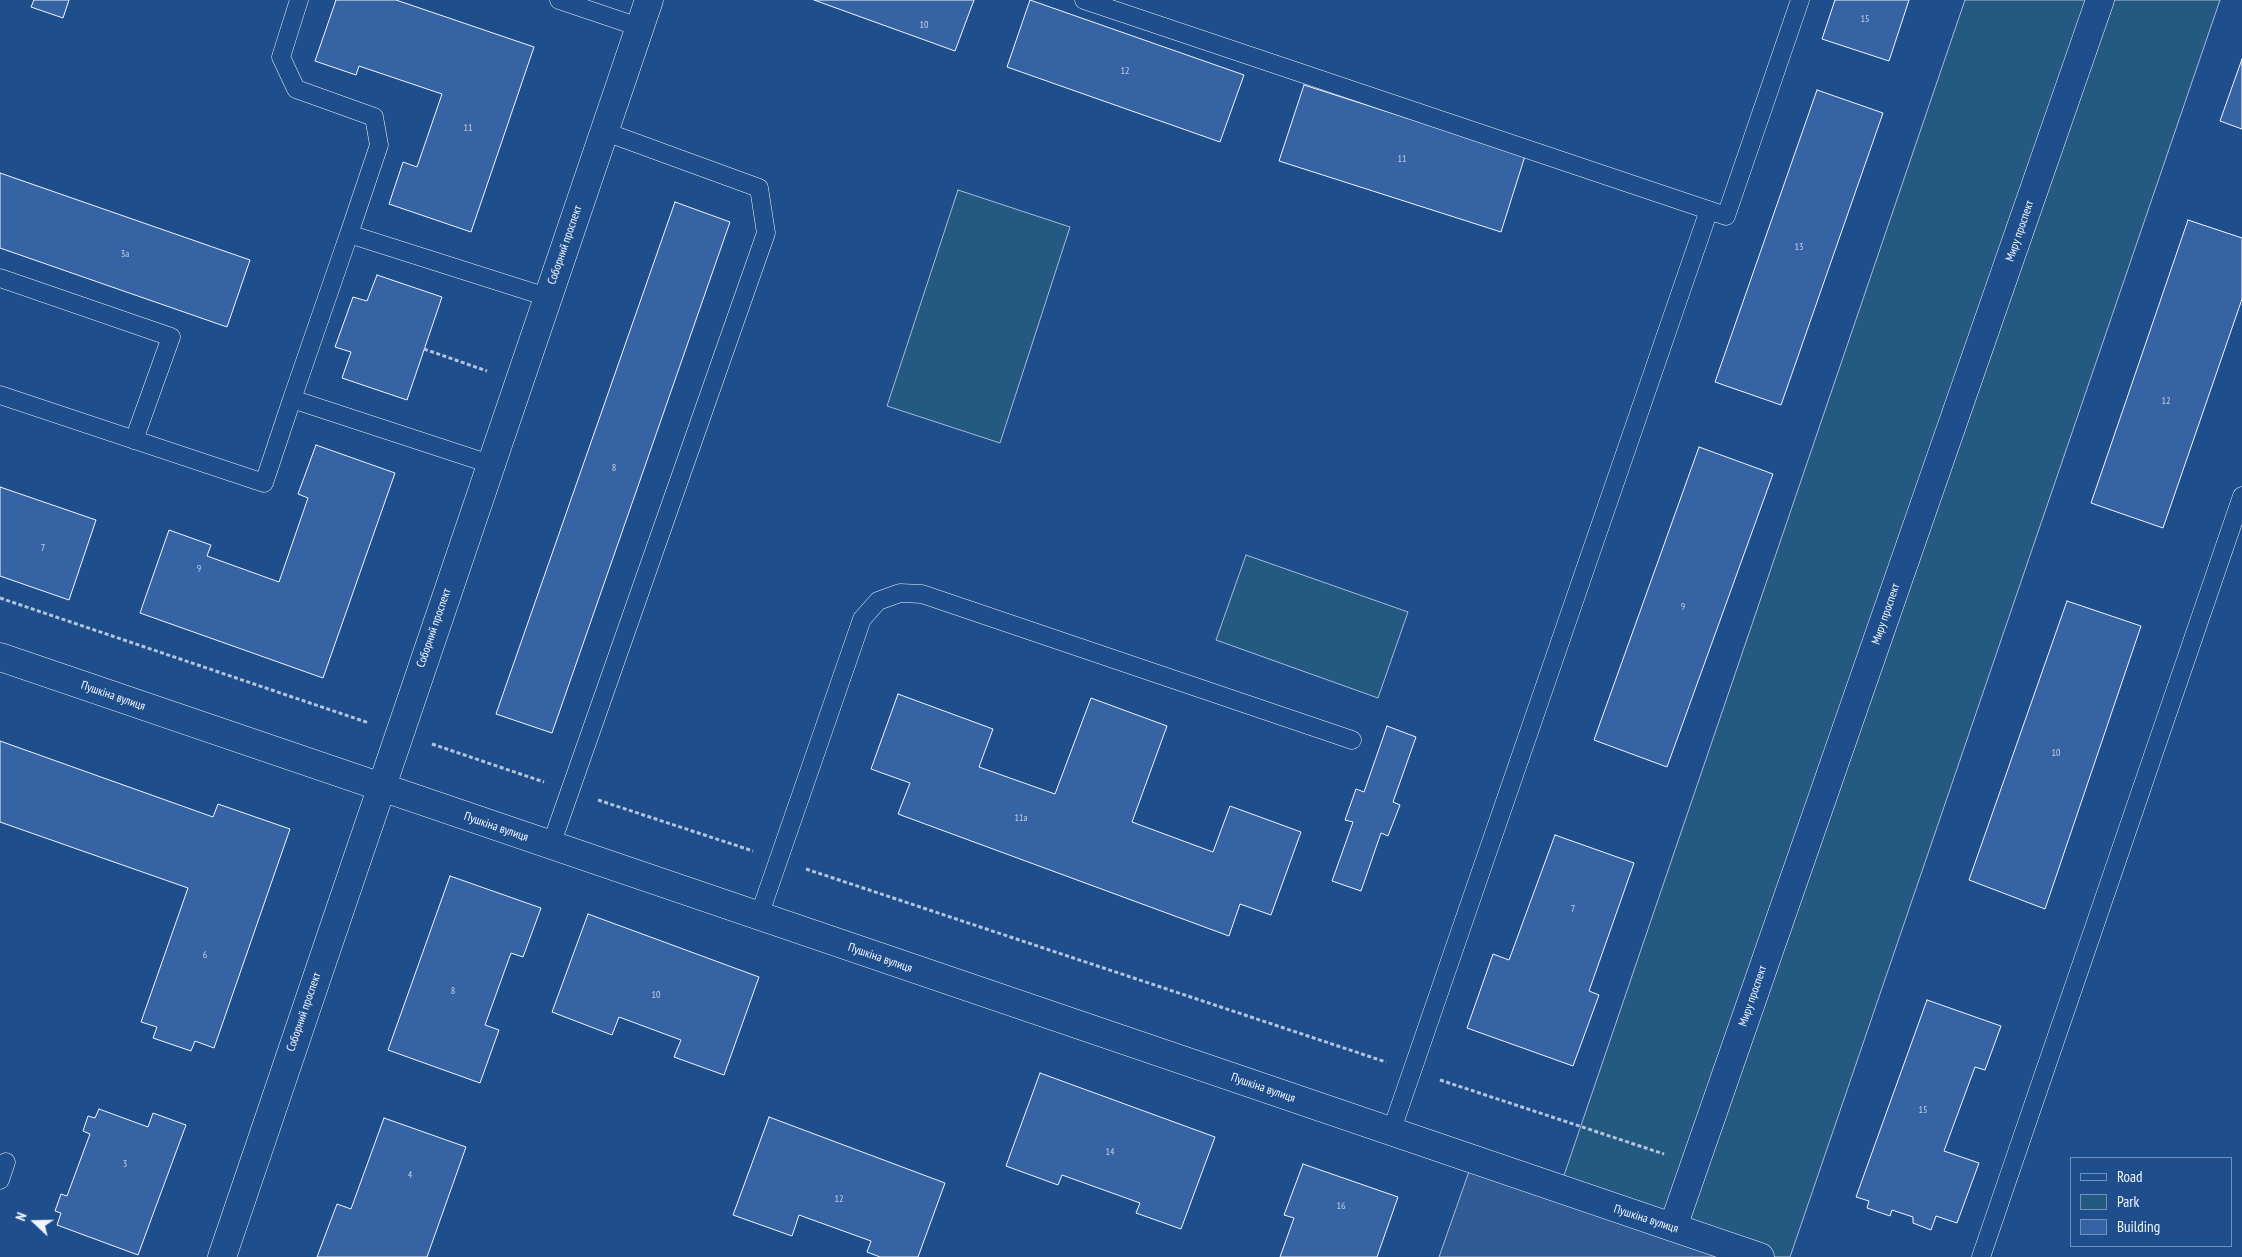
<!DOCTYPE html>
<html>
<head>
<meta charset="utf-8">
<style>
	body { margin:0 }
	#map { position:relative; width:2242px; height:1257px; overflow:hidden; background:#1f4e8c; font-family:"PT Sans Narrow",sans-serif }
	canvas { display:block }
	.legend { position:absolute; left:2070px; top:1157px; width:162px; height:90px; box-sizing:border-box; background:#1f4e8c; border:1px solid #7391ba; margin:0; padding:6px 9px; list-style:none; font-size:15px; color:#f2f6ff }
	.legend li { display:flex; align-items:center; gap:10px; height:25px }
	.legend b { width:25px; border:1px solid #7391ba }
	.north { position:absolute; left:10px; top:1197px; width:50px; height:50px; -webkit-text-stroke:4px #1f4e8c; paint-order:stroke; rotate:291deg; font-size:14px; font-weight:700; line-height:20px; text-align:center; color:#f2f6ff }
	.north::after { content:''; display:block; margin:auto; width:18px; height:22px; background:#f2f6ff; clip-path:polygon(50% 0,100% 100%,50% 72%,0 100%) }
</style>
</head>
<body>
<div id="map">
<canvas width="2242" height="1257"></canvas>
<ul class="legend">
<li><b style="height:6px;background:#1f4e8c"></b>Road</li>
<li><b style="height:14px;background:#245a82"></b>Park</li>
<li><b style="height:14px;background:#3563a3"></b>Building</li>
</ul>
<div class="north">N</div>
</div>
<script>
const ctx = document.querySelector('canvas').getContext('2d');
ctx.lineJoin = 'round';
function fillPath(path, color) {
  ctx.fillStyle = color;
  ctx.fill(path, 'evenodd');
}
function poly(rows) {
  const path = new Path2D();
  for (const r of rows) {
    path.moveTo(r[0], r[1]);
    for (let i = 2; i < r.length; i += 2) path.lineTo(r[i], r[i + 1]);
  }
  return path;
}
function stroke(path, color, width, dash) {
  ctx.strokeStyle = color;
  ctx.lineWidth = width;
  ctx.lineCap = dash ? 'butt' : 'round';
  ctx.setLineDash(dash || []);
  ctx.stroke(path);
}
function label(font, color, halo, rows, align = 'center') {
  ctx.font = font + ' "PT Sans Narrow",sans-serif';
  ctx.lineWidth = 4;
  ctx.setLineDash([]);
  ctx.textBaseline = 'middle';
  ctx.strokeStyle = halo;
  ctx.fillStyle = color;
  for (const [text, x, y, turn = 0] of rows) {
    ctx.save();
    ctx.translate(x, y);
    ctx.rotate((+turn || 0) * Math.PI / 180);
    ctx.textAlign = isNaN(turn) ? turn : align;
    if (halo) ctx.strokeText(text, 0, 0);
    ctx.fillText(text, 0, 0);
    ctx.restore();
  }
}
const green = poly([
	[1965,0,2220,0,1790,1257,1760,1257,1559,1190,1965,0],
	[958,190,1070,227,1000,443,887,406,958,190],
	[1246,555,1408,612,1378,698,1216,640,1246,555]
]);
fillPath(green, '#245a82');
stroke(green, '#a8bbd7', 1);
const parking = poly([
	[1473,1160,1760,1257,1439,1257,1473,1160]
]);
fillPath(parking, '#305b95');
stroke(parking, '#a8bbd7', 1);
const building = poly([
	[34,0,69,0,63,18,31,7,34,0],
	[336,0,396,0,534,47,471,232,389,204,403,162,417,167,442,94,359,66,356,75,315,61,336,0],
	[814,0,974,0,955,51,814,0],
	[1030,0,1244,75,1220,142,1007,67,1030,0],
	[1835,0,1909,0,1889,61,1822,39,1835,0],
	[2242,59,2242,129,2220,121,2242,59],
	[1304,85,1525,156,1501,232,1279,161,1304,85],
	[1817,90,1883,113,1781,405,1715,382,1817,90],
	[0,173,250,260,227,327,0,248,0,173],
	[675,202,730,222,552,733,496,714,675,202],
	[2188,220,2242,238,2242,299,2163,528,2091,503,2188,220],
	[377,275,442,297,407,400,342,378,351,352,335,347,353,297,367,301,377,275],
	[316,445,395,473,323,678,140,613,169,530,211,545,207,556,279,582,308,498,298,494,316,445],
	[1699,447,1773,474,1667,767,1594,740,1699,447],
	[0,487,96,520,69,600,0,576,0,487],
	[2067,601,2141,626,2045,909,1969,880,2067,601],
	[898,694,993,729,979,767,1055,794,1091,698,1167,726,1132,822,1213,852,1230,806,1301,832,1271,915,1240,904,1229,936,898,814,910,783,871,769,898,694],
	[1387,726,1416,737,1393,802,1400,805,1388,836,1381,833,1361,891,1332,881,1353,822,1345,820,1356,789,1364,792,1387,726],
	[0,741,213,817,218,804,290,829,214,1048,195,1041,191,1051,153,1038,157,1027,141,1022,188,888,0,822,0,741],
	[1555,835,1634,863,1589,991,1599,995,1573,1066,1467,1028,1493,954,1509,960,1555,835],
	[450,876,541,908,523,957,511,953,485,1025,499,1030,480,1083,388,1050,450,876],
	[588,914,759,977,724,1075,674,1057,681,1040,619,1017,612,1035,552,1012,588,914],
	[1927,1000,2001,1026,1985,1070,1975,1067,1944,1151,1979,1163,1957,1223,1936,1216,1931,1230,1913,1223,1913,1217,1892,1210,1890,1216,1867,1208,1869,1201,1856,1197,1927,1000],
	[1040,1073,1215,1137,1181,1229,1136,1213,1140,1203,1062,1175,1058,1185,1006,1166,1040,1073],
	[99,1109,148,1127,153,1113,186,1125,138,1255,57,1225,61,1213,55,1211,61,1194,67,1196,90,1134,83,1131,88,1116,95,1118,99,1109],
	[769,1117,945,1183,918,1257,880,1257,867,1252,871,1241,799,1215,792,1236,733,1215,769,1117],
	[384,1118,466,1147,427,1257,317,1257,337,1204,351,1209,384,1118],
	[1303,1164,1398,1197,1377,1257,1280,1257,1294,1218,1284,1215,1303,1164]
]);
fillPath(building, '#3563a3');
stroke(building, '#f2f6ff', 1);
const lane = poly([
	[299,0,281,57,296,89,374,117,379,145,349,234],
	[559,0,639,27],
	[1084,0,1726,216,1800,0],
	[0,278,171,337,134,440],
	[0,395,264,483,292,399,490,464],
	[292,399,349,234,547,297],
	[551,845,766,233,759,188,603,131],
	[759,916,862,619,878,601,900,593,922,594,1352,740],
	[1391,1132,1709,210],
	[0,1180,6,1162],
	[1981,1257,2242,496]
]);
const street = poly([
	[0,657,1760,1257],
	[1673,1227,2100,0],
	[222,1257,649,0]
]);
stroke(lane, '#f2f6ff', 19);
stroke(street, '#f2f6ff', 29);
stroke(poly([
	[424,349,487,371],
	[0,598,369,723],
	[432,744,544,782],
	[598,800,753,851],
	[806,869,1386,1062],
	[1440,1080,1664,1154]
]), '#b3c4dc', 3, [4, 2.5]);
stroke(lane, '#1f4e8c', 18);
stroke(street, '#1f4e8c', 28);
label('10px', '#c3d1e8', null, [
	["15",1865,19],
	["10",924,25],
	["12",1125,71],
	["11",468,128],
	["11",1402,159],
	["13",1799,247],
	["3а",125,254],
	["12",2166,401],
	["8",614,468],
	["7",43,548],
	["9",199,569],
	["9",1683,607],
	["10",2056,753],
	["11а",1021,818],
	["7",1573,909],
	["6",205,955],
	["8",453,991],
	["10",656,995],
	["15",1923,1110],
	["14",1110,1152],
	["3",125,1164],
	["4",410,1175],
	["12",839,1199],
	["16",1341,1206]
]);
label('12px', '#f2f6ff', '#1f4e8c', [
	["Миру проспект",2020,231,-71],
	["Соборний проспект",565,245,-71],
	["Миру проспект",1886,614,-71],
	["Соборний проспект",434,628,-71],
	["Пушкіна вулиця",113,696,19],
	["Пушкіна вулиця",496,827,19],
	["Пушкіна вулиця",880,958,19],
	["Миру проспект",1753,996,-71],
	["Соборний проспект",304,1012,-71],
	["Пушкіна вулиця",1263,1088,19],
	["Пушкіна вулиця",1646,1219,18]
]);
</script>
</body>
</html>
